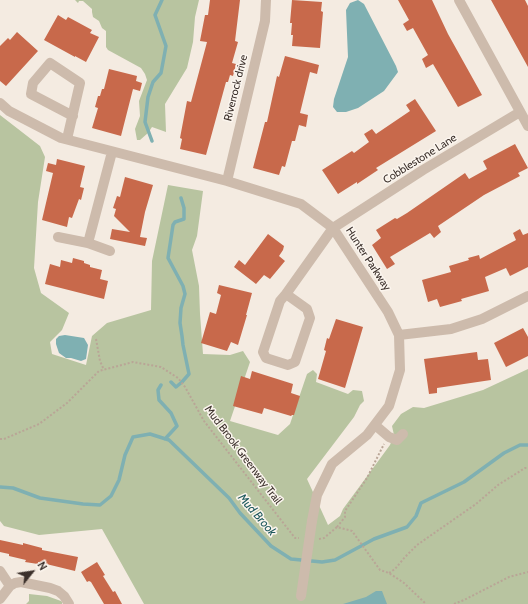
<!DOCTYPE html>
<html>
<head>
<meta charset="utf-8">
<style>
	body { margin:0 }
	#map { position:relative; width:528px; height:604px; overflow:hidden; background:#f4ebe1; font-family:Cabin,sans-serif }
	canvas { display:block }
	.north { position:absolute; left:12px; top:552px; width:40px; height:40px; -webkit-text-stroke:3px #fbf5ee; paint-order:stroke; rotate:60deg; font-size:11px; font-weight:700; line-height:16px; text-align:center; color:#3b302b }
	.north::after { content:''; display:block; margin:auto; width:14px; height:18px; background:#3b302b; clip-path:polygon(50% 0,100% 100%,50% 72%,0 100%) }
</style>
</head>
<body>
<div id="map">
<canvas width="528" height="604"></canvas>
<div class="north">N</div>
</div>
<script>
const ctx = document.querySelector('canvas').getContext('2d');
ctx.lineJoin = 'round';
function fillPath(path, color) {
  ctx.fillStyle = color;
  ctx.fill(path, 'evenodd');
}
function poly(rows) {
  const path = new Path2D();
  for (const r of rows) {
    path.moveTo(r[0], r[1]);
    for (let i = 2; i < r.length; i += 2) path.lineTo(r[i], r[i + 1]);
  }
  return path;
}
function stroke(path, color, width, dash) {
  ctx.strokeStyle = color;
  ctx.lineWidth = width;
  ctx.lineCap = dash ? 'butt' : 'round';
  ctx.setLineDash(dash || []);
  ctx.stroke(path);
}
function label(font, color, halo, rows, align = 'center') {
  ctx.font = font + ' Cabin,sans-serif';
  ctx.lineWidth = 3;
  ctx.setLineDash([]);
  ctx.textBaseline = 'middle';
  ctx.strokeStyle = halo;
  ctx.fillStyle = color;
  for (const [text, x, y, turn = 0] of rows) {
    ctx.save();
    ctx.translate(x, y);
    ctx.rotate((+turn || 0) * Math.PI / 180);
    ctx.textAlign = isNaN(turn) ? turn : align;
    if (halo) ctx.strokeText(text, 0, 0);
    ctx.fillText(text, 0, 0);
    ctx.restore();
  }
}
fillPath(poly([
	[75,0,199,0,195,17,193,42,187,68,165,104,166,132,152,127,148,133,140,140,137,140,135,129,140,116,139,101,147,80,145,74,141,68,108,50,106,47,106,31,102,28,99,21,93,17,92,12,92,9,83,1,79,1,78,3],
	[0,115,40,146,45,157,38,202,34,268,41,293,69,313,62,330,50,342,52,354,86,365,92,336,107,323,151,310,152,261,168,185,203,191,197,236,192,250,199,286,200,314,203,354,230,355,243,351,250,362,230,421,278,435,290,424,307,374,313,370,317,374,316,382,348,394,353,390,362,391,364,401,360,405,354,417,307,479,328,525,340,516,343,509,390,445,394,435,392,426,401,414,413,407,424,408,483,390,528,369,528,604,144,604,102,529,39,535,4,526,0,521],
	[29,594,47,596,61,601,62,602,62,604,26,604,29,601]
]), '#b8c4a0');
fillPath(poly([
	[358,0,364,4,396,66,398,72,384,91,358,108,346,112,337,112,333,107,334,99,348,57,346,10,350,3],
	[65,335,84,338,88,345,86,359,81,361,71,358,66,358,59,353,56,344,56,339,59,336],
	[376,591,382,591,387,604,343,604,366,597]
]), '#7fb0b2');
stroke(poly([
	[152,141,145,122,148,97,153,82,161,73,166,46,155,15,162,0],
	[171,382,176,387,182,382,189,374,183,345,182,336,180,323,181,308,185,294,183,286,168,258,173,225,175,222,184,219,184,208,181,198],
	[161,385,158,390,159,400,171,413,177,426,165,439],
	[0,487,13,488,40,498,83,504,100,505,111,496,119,480,125,455,133,437,150,434,169,440,229,498,240,513,271,546,291,559,322,562,335,560,374,539,407,527,416,516,421,503,464,482,504,453,520,445,528,445]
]), '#7fb0b2', 3.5);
fillPath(poly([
	[210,0,240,0,235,41,238,42,232,63,236,64,233,76,230,75,228,82,226,82,206,155,180,149,182,139,180,138,187,101,191,102,207,42,200,41,205,15,208,15],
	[292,0,322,2,321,11,323,12,320,48,292,46,293,35,291,35,292,23,290,23],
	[398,0,432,0,448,34,482,95,458,107,433,64,426,68,422,59,428,55,413,28,407,31,403,24,409,20],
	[491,0,525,0,528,6,528,67],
	[58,15,66,20,68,17,92,30,90,33,99,37,86,62,75,56,75,57,44,40],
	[17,32,38,51,6,86,0,81,0,46,8,38,10,40],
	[285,56,319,65,317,74,310,72,300,113,308,115,306,127,299,125,295,141,292,141,285,167,282,166,279,175,253,168,265,122,267,122,277,76,279,77],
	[109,69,137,76,136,81,142,83,140,91,133,89,121,136,92,128,98,108,95,107,98,96,100,96,102,89,104,89],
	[415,99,436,131,376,168,378,170,357,184,357,182,338,194,322,170,352,151,354,153,369,142,364,134,372,129,376,134,410,111,406,105],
	[515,144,528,168,518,173,520,176,484,195,438,226,441,232,434,238,430,233,390,257,395,264,387,269,372,245,381,238,376,230,395,218,397,219,407,213,465,173,469,179,487,169,483,161],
	[57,159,85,166,80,187,84,188,81,200,79,199,72,218,69,217,67,227,42,220,53,173,46,171,48,163,56,165],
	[125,177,153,185,145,212,140,237,147,238,145,246,110,239,112,229,130,232,114,216,116,209,113,208,117,196,120,197],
	[520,229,523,235,528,233,528,267,510,276,506,268,485,277,489,291,461,299,462,301,440,307,437,299,428,302,422,280,451,272,449,266,469,260,468,258,479,255,480,259,516,240,513,233],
	[268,234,284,246,283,250,279,256,285,261,270,279,264,275,256,284,234,267,239,260,245,265],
	[73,258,84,261,84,263,90,265,90,267,102,270,100,279,108,281,104,299,45,284,50,264,60,267,61,260,72,263],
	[219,285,252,293,246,315,247,315,238,345,231,342,227,351,201,343,210,312,216,314,221,295,217,293],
	[336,319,363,327,345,388,318,379,326,351,324,350,327,338,329,339],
	[523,328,528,337,528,356,506,367,494,343],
	[477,352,478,360,488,359,491,380,437,388,437,393,429,394,424,359],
	[252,371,293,384,291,393,300,396,294,415,292,415,291,416,264,408,262,414,233,406,241,376,250,379],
	[0,540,23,545,23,543,42,548,42,550,78,557,75,571,38,562,38,564,25,562,26,560,9,556,9,554,0,552],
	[97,562,105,575,103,576,113,592,115,591,122,604,104,604,91,582,89,581,87,582,81,572]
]), '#c8694b');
stroke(poly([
	[96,339,100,361,104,370],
	[0,439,4,439,39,424,67,403,99,371,133,362,161,367,178,378,185,387,204,421,295,538,299,538],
	[337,527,345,517,345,511,367,478,384,444],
	[319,539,324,538,337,527,352,531,380,570,389,573,404,583,426,604],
	[389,573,395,569,405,557,417,545,476,504,498,485,525,468,528,468],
	[454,604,464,600,509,577,528,572]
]), '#b9a596', 2, [2, 2]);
stroke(poly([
	[459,0,528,126],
	[0,103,9,111,61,138,227,181,301,204,333,228,388,312,399,335,400,370,389,406,367,435,332,464,317,495,312,521],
	[67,139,80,83,50,63,33,83,31,94,73,116],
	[227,181,265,21,266,0],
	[58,237,88,243],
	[110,251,88,243,112,152],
	[286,294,307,309,310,318,295,362,288,365,266,358,263,352,280,301,286,294,333,228,423,170,520,112],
	[399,335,451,329,482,319,528,296],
	[375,425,389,437,397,440,403,434],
	[0,571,10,586],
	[0,599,10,586,15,583,21,582,50,588,58,591,64,596,69,604]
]), '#cdbbac', 10);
stroke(poly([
	[301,596,312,521]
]), '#cdbbac', 10);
label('11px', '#3b302b', '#fbf5ee', [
	["Riverrock drive",236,88,-76],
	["Cobblestone Lane",420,159,-32],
	["Hunter Parkway",368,259,57],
	["Mud Brook Greenway Trail",243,455,53]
]);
label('italic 12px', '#1f5a5e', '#fbf5ee', [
	["Mud Brook",257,515,49]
]);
</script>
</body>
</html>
